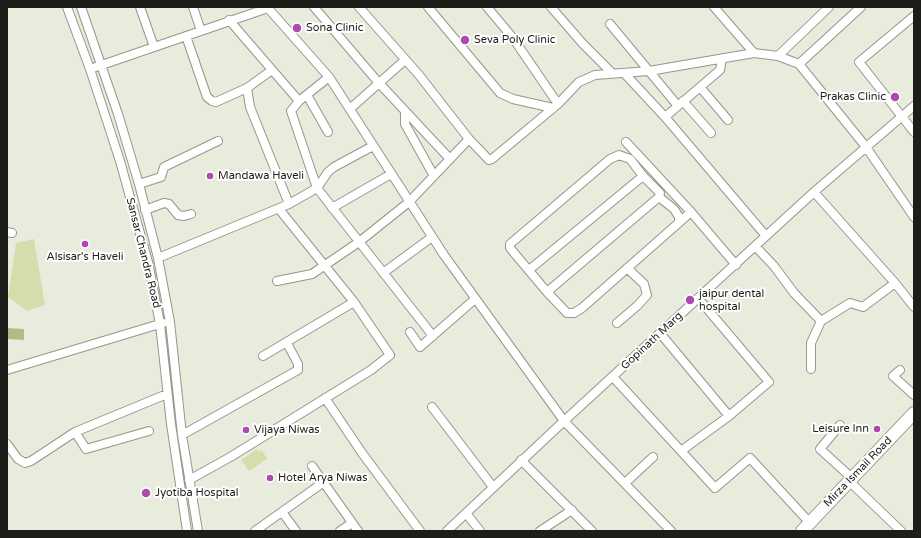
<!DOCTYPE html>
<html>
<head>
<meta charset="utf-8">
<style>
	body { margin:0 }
	#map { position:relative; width:921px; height:538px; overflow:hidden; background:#e8ecdd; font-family:"Varela Round",sans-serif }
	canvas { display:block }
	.frame { position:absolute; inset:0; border:8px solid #1d1e19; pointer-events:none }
</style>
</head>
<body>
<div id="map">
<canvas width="921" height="538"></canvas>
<div class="frame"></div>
</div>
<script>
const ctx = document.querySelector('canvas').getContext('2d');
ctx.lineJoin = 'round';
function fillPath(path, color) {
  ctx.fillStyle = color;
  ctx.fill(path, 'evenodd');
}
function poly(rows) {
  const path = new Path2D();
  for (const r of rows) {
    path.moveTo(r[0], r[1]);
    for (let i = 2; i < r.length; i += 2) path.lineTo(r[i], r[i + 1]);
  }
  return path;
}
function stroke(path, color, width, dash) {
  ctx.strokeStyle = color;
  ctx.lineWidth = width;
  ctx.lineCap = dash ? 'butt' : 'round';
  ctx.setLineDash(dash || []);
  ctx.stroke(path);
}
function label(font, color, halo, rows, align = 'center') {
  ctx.font = font + ' "Varela Round",sans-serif';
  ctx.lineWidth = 4;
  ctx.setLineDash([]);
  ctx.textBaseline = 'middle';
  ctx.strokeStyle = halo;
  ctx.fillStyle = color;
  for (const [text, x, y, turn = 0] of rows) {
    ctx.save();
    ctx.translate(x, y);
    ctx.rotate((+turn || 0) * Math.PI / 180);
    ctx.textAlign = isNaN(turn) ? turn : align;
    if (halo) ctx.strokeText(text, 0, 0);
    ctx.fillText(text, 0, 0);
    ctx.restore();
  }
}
fillPath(poly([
	[34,239,45,305,27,311,8,297,16,243],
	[257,449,259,452,262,450,267,459,249,471,241,460]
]), '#d4dead');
fillPath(poly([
	[7,328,24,329,24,340,7,339]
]), '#b1bc85');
const minor = poly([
	[67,7,90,69,120,161,148,262,160,324,171,424,187,531],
	[81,7,118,114,139,184,158,258,170,322,182,435,198,531],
	[140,7,154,47],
	[193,7,201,31],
	[267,7,329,77,444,255,564,421,671,531],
	[314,7,378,82,450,159],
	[359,7,419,75,469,139,489,160,492,159,558,104,579,82,595,75,649,71,754,53,778,56,799,64,866,147,914,217],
	[428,7,500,93,513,99,553,108],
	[487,7,513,38,558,104],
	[551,7,583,44,612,73],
	[714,7,754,53],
	[914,16,859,62,914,132],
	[229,20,299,101],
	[610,24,678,106],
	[186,36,207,97,212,101,216,102,247,88,272,70],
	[778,56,829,7],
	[799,64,861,7],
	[90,69,268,8],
	[625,74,665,117,720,70,722,59],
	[329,77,299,101,291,111,317,188,433,336],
	[700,87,728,120],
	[247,88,250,107,289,204],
	[307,95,328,132],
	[683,101,711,133],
	[351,108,405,60],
	[405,112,405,124,434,176],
	[665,117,766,236],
	[626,142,691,212,736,265],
	[139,184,161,177,164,167,218,141],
	[814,192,895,283,914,307],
	[659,197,674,209,679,217,679,222],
	[332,208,391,174],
	[145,210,164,203,169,204,178,215,184,216,191,214],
	[7,232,12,233],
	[755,246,774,266,794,293,821,321,850,303,863,307,895,283],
	[158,258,289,204,317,188,328,172,334,167,373,146],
	[529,270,643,176,630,159,619,155,610,159,510,244,510,248,547,292,567,313,574,313,582,308,691,212],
	[383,273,432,237],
	[277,281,312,274,359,242,409,202,469,139],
	[547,292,659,197,660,193,643,176],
	[617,323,637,306,647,295,644,284,627,268],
	[410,332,420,347,475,299],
	[660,333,729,416],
	[263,356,354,302],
	[811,369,811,343,821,321],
	[7,370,163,323],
	[900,370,893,376,914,395],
	[613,377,715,488,750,458,810,523],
	[325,398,362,453,420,531],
	[432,407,493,487],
	[840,425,820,449,853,479],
	[75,432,86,449,149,431],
	[182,435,298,370,298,364,287,343],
	[7,444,18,459,25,463,31,461,75,432,167,394],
	[681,451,729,416,769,382,698,298],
	[521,460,592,531],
	[312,466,358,531],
	[189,480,232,456,371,370,390,355,354,302,279,209],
	[850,482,901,531],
	[625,483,653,457],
	[282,512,296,531],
	[466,513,480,531],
	[255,531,324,482],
	[340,531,352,523],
	[447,531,564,421,814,192,914,106],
	[540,531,572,510]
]);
const highway = poly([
	[802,531,914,413]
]);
stroke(minor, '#949789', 10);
stroke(highway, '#949789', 14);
stroke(minor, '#fff', 8);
stroke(highway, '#fff', 12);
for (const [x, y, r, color] of [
	[297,28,5,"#ae49af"],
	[465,40,5,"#ae49af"],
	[895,97,5,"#ae49af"],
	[210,176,4,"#ae49af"],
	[85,244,4,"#ae49af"],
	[690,300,5,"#ae49af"],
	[877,429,4,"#ae49af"],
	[246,430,4,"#ae49af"],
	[270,478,4,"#ae49af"],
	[146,493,5,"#ae49af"]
]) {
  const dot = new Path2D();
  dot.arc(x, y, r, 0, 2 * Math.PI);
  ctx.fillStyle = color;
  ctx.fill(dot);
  stroke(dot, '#fff', 1.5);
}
label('11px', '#1d1e19', '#fff', [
	["Sona Clinic",306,28],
	["Seva Poly Clinic",474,40],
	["Prakas Clinic",886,97,"right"],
	["Mandawa Haveli",218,176],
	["Alsisar's Haveli",85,257,"center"],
	["jaipur dental",699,294],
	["hospital",699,307],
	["Leisure Inn",869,429,"right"],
	["Vijaya Niwas",254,430],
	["Hotel Arya Niwas",278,478],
	["Jyotiba Hospital",155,493]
], 'left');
label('11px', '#1d1e19', '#fff', [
	["Sansar Chandra Road",143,253,76],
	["Gopinath Marg",652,341,-43],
	["Mirza Ismail Road",858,472,-46]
]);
</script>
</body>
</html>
